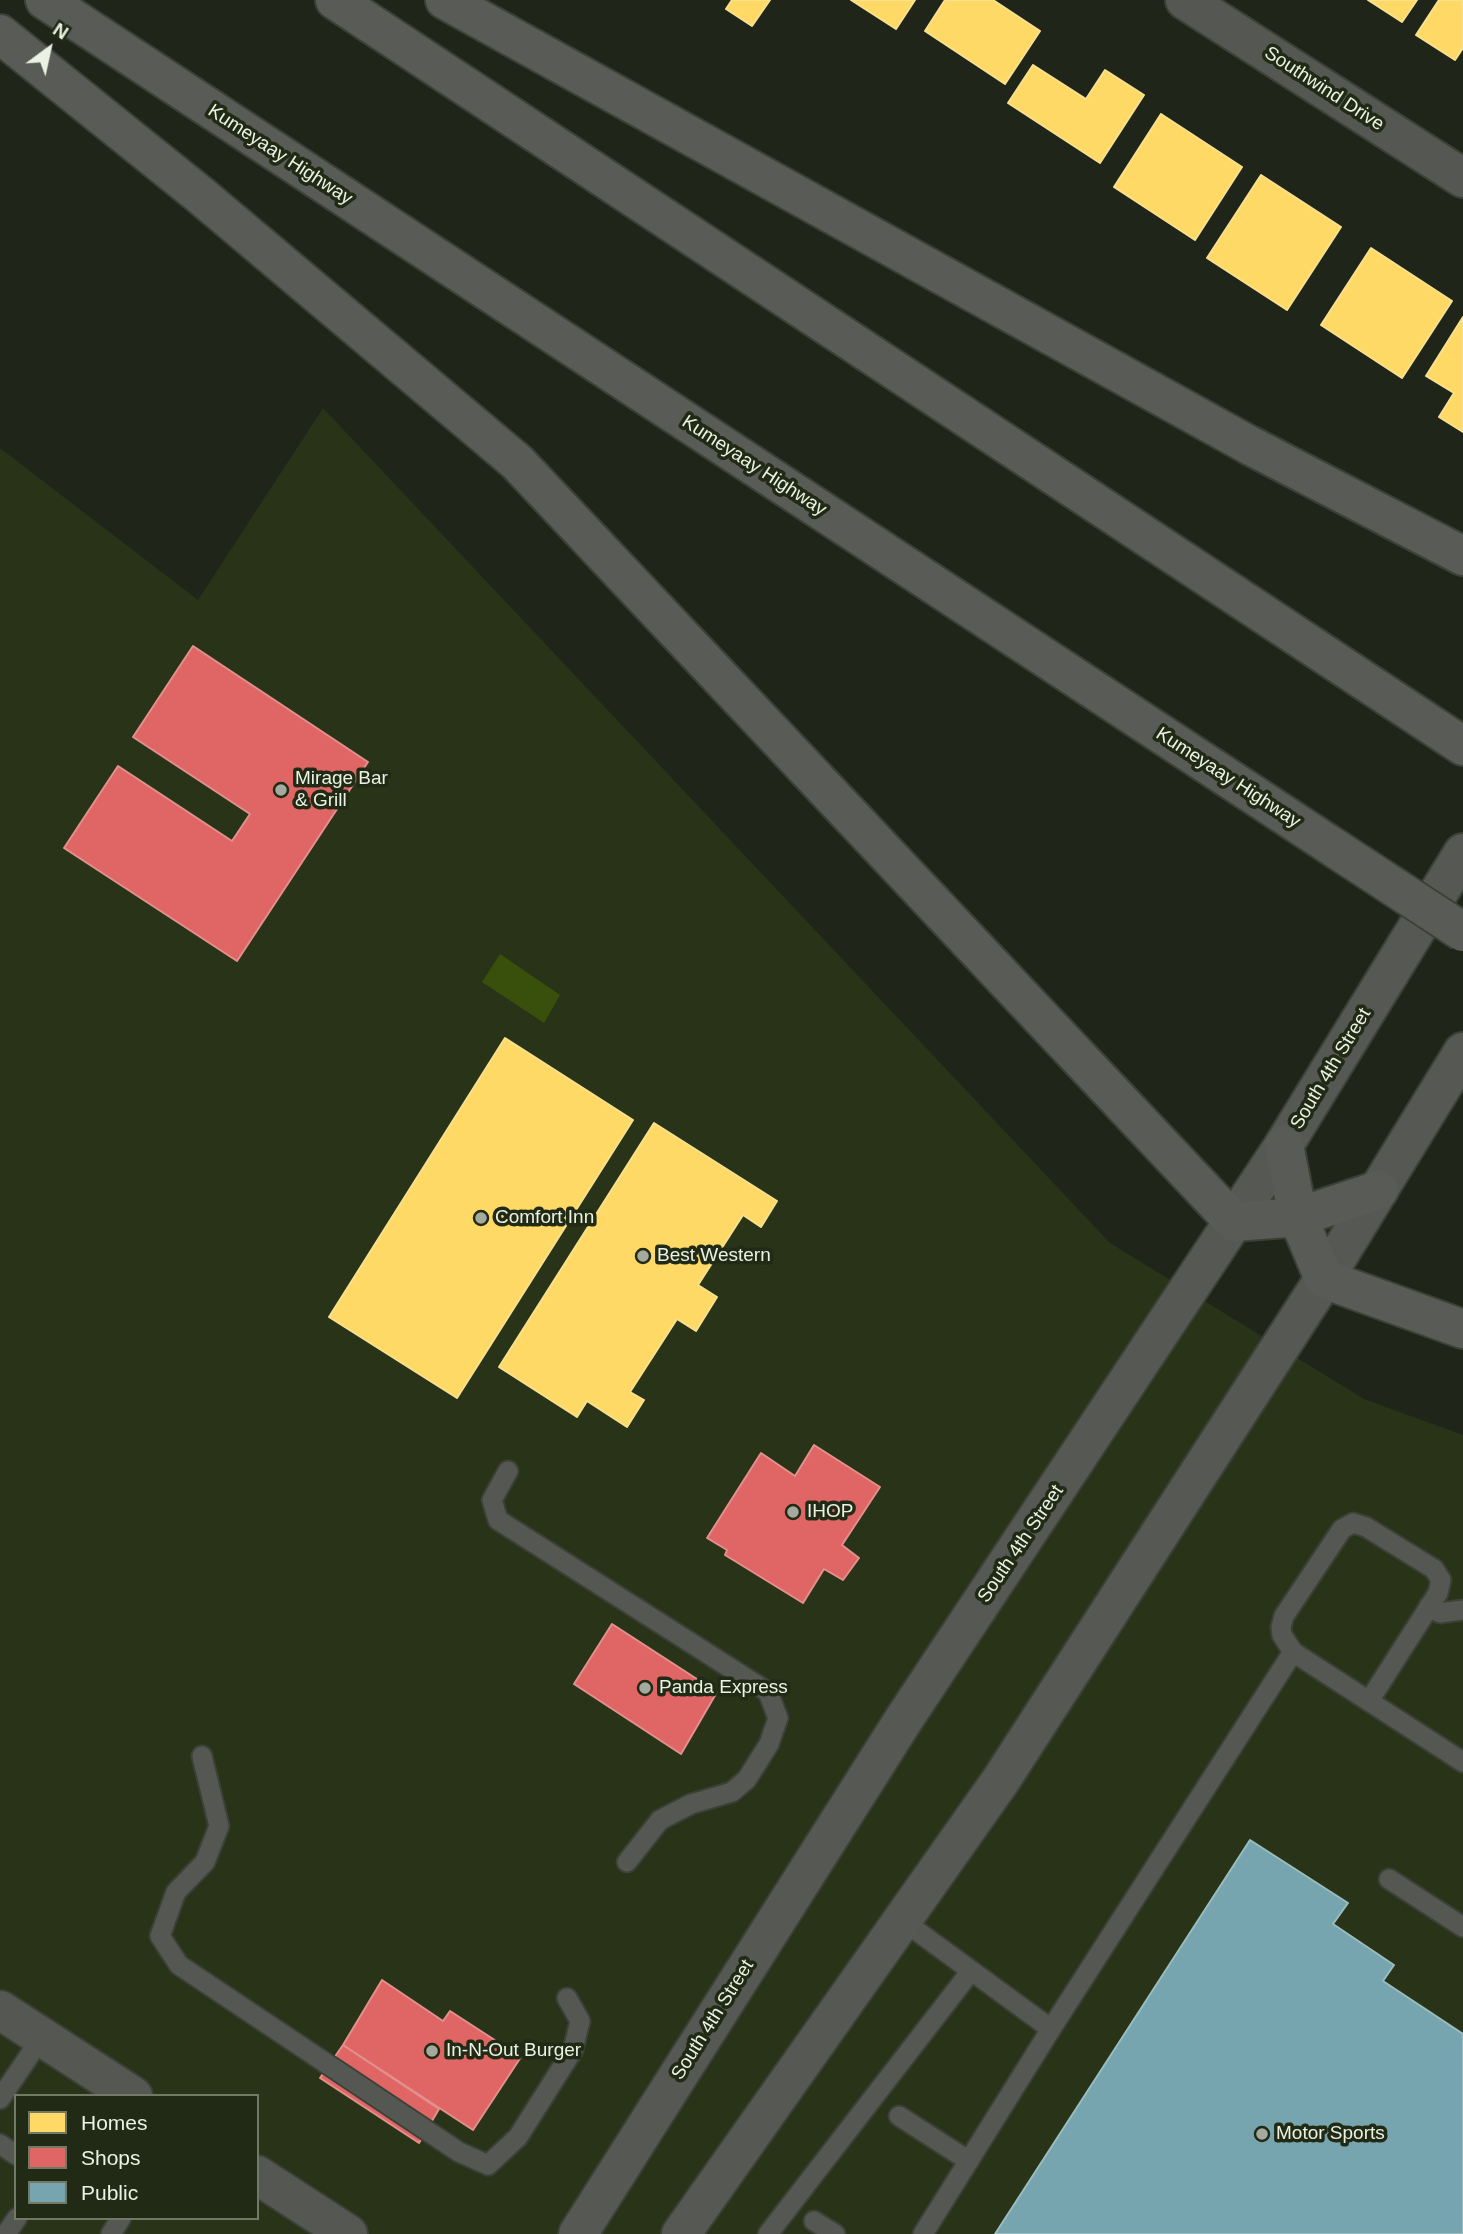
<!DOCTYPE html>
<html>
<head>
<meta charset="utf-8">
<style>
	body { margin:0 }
	#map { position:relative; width:1463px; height:2234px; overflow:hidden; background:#20251a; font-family:Helvetica,sans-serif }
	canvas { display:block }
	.legend { position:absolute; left:14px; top:2094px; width:245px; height:126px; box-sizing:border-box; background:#212a15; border:2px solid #727a67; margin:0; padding:9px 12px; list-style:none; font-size:21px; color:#ebf1e3 }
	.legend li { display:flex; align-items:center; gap:14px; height:35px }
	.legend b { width:35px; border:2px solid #727a67 }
	.north { position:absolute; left:14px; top:14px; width:70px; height:70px; -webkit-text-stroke:5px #212a15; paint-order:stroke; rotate:33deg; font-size:19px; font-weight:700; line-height:28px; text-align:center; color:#ebf1e3 }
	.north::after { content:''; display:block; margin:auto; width:24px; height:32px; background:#ebf1e3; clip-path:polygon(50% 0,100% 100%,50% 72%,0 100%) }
</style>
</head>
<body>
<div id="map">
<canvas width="1463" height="2234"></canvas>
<ul class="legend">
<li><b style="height:19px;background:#ffd966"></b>Homes</li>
<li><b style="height:19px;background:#e06666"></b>Shops</li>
<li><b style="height:19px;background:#76a5af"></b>Public</li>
</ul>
<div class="north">N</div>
</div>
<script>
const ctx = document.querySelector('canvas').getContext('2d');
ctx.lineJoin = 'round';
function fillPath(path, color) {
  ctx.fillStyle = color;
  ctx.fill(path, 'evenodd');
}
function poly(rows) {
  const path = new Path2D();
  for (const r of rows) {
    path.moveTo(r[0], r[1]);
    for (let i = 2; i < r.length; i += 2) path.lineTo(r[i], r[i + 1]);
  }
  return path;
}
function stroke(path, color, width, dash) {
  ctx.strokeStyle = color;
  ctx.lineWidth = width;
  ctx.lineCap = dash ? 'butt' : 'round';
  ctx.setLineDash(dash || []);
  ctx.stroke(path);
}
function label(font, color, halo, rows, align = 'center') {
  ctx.font = font + ' Helvetica,sans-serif';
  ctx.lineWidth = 7;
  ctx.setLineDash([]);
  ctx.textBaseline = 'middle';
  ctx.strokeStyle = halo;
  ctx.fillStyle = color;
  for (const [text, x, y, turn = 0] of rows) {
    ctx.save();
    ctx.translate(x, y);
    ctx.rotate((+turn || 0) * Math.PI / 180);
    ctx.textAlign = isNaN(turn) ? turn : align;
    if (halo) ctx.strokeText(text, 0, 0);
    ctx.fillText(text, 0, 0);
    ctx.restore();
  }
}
fillPath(poly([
	[323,408,1110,1243,1364,1399,1463,1435,1463,2234,0,2234,0,448,198,600],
	[16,2096,257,2096,257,2218,16,2218]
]), '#283318');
fillPath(poly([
	[500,954,560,995,544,1023,482,982]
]), '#39500c');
const homes = poly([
	[732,0,770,0,752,26,726,9,732,0],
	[851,0,915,0,896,29,851,0],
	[945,0,993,0,1040,31,1005,84,925,31,945,0],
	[1368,0,1417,0,1402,22,1368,0],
	[1439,0,1463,0,1463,48,1455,60,1416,35,1439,0],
	[1033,65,1086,99,1105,70,1144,95,1100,163,1008,103,1033,65],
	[1161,114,1242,167,1195,240,1114,187,1161,114],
	[1261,175,1341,227,1287,310,1207,258,1261,175],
	[1371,248,1452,301,1402,378,1321,325,1371,248],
	[1463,317,1463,432,1439,417,1454,393,1426,376,1463,317],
	[505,1038,633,1120,457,1398,329,1317,505,1038],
	[654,1123,777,1201,761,1227,743,1215,698,1285,717,1297,696,1331,677,1319,630,1392,644,1400,627,1427,587,1401,577,1417,499,1367,654,1123]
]);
fillPath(homes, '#ffd966');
stroke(homes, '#f9e08c', 2);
const shops = poly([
	[193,646,368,762,237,961,64,848,118,766,232,841,250,814,133,737,193,646],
	[814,1445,880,1487,842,1545,859,1558,843,1580,824,1569,803,1603,725,1555,727,1550,707,1538,761,1453,795,1476,814,1445],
	[612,1624,717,1692,681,1754,574,1684,612,1624],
	[382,1980,443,2021,450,2011,521,2057,473,2130,343,2045,382,1980],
	[343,2045,439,2109,419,2143,320,2078,343,2045]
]);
fillPath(shops, '#e06666');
stroke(shops, '#e3908c', 2);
const public = poly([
	[1250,1840,1348,1903,1333,1924,1394,1965,1383,1981,1463,2034,1463,2234,995,2234,1250,1840]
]);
fillPath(public, '#76a5af');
stroke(public, '#99bcbf', 2);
const service = poly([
	[508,1471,492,1500,498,1520,768,1692,778,1718,769,1744,747,1779,732,1792,691,1804,660,1820,627,1862],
	[1429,1606,1440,1613,1463,1610],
	[1369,1701,1438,1593,1441,1580,1434,1569,1366,1527,1353,1523,1342,1529,1284,1616,1281,1627,1282,1635,1293,1652,1463,1762],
	[202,1756,219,1826,205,1862,176,1892,160,1936,179,1965,459,2152,488,2165,518,2137,573,2050,580,2021,567,1998],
	[1389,1879,1463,1927],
	[902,1920,1051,2029],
	[0,2099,42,2037],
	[899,2116,969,2161],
	[0,2144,16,2155],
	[814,2221,835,2234],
	[6,2234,17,2218],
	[111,2234,121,2218],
	[768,2234,971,1971],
	[923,2234,1051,2029,1293,1652]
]);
const minor = poly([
	[1185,0,1463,178]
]);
const tertiary = poly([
	[0,2010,133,2096],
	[257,2175,348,2234]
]);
const secondary = poly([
	[578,2234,904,1719,1284,1145,1463,853],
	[681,2234,1001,1780,1324,1279,1463,1052]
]);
const motorway = poly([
	[45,0,1336,849],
	[335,0,1463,746],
	[445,0,1249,445,1463,556],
	[0,34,199,194,517,462,1234,1222,1298,1217,1379,1190],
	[1284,1145,1298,1217,1324,1279,1463,1329]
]);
stroke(service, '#3c4137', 23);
stroke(minor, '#3c4137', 42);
stroke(tertiary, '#3c4137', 42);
stroke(secondary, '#3c4137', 42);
stroke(motorway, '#3c4137', 42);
stroke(service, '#555852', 19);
stroke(minor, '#555852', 38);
stroke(tertiary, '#555852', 38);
stroke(secondary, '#565953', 38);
stroke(motorway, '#595c56', 38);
const motorwayBridge = poly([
	[1336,849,1463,932]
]);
stroke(motorwayBridge, '#3c4137', 42, []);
stroke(motorwayBridge, '#595c56', 38);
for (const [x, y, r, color] of [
	[281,790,7,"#a4aa9d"],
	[481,1218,7,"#a4aa9d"],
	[643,1256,7,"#a4aa9d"],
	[793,1512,7,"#a4aa9d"],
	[645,1688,7,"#a4aa9d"],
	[432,2051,7,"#a4aa9d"],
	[1262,2134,7,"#a4aa9d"]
]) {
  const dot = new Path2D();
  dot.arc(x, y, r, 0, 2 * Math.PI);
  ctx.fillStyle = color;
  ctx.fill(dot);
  stroke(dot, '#212a15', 2.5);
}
label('19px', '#ebf1e3', '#212a15', [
	["Southwind Drive",1324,89,33],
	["Kumeyaay Highway",280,155,33],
	["Kumeyaay Highway",754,466,33],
	["Kumeyaay Highway",1228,778,33],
	["South 4th Street",1331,1069,-59],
	["South 4th Street",1021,1544,-56],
	["South 4th Street",713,2020,-58]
]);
label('19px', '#ebf1e3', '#212a15', [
	["Mirage Bar",295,779],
	["& Grill",295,801],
	["Comfort Inn",495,1218],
	["Best Western",657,1256],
	["IHOP",807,1512],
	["Panda Express",659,1688],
	["In-N-Out Burger",446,2051],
	["Motor Sports",1276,2134]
], 'left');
</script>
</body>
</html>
